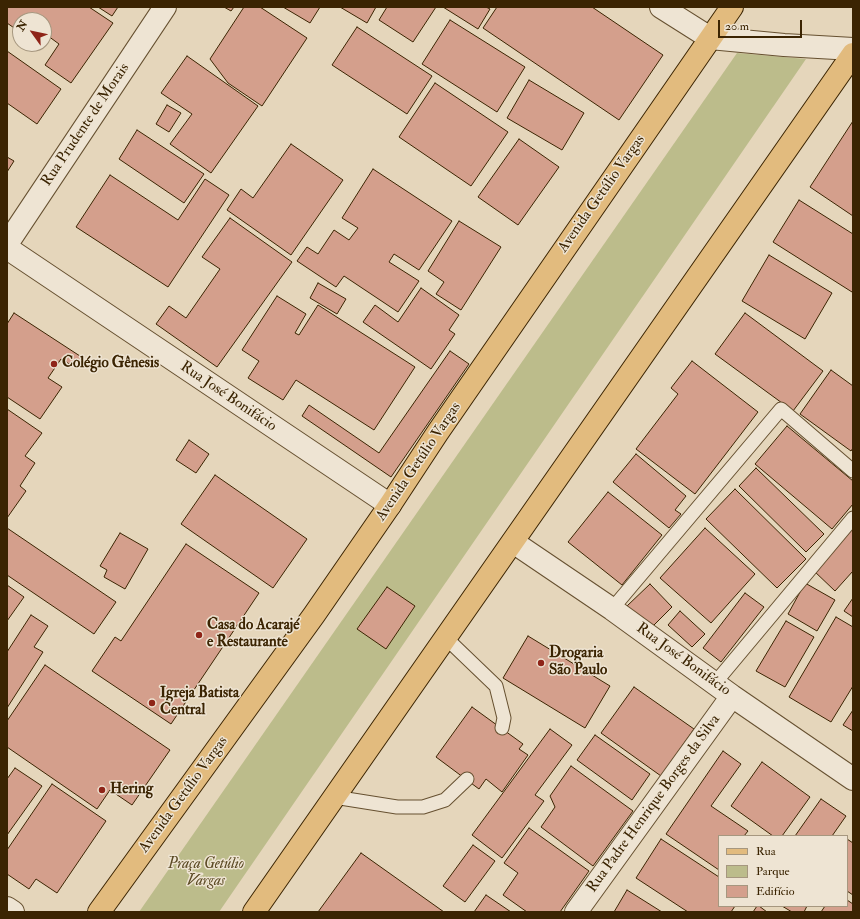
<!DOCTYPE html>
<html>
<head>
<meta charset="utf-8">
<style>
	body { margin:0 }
	#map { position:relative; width:860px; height:919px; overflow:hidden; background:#e5d6bb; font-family:"IM FELL Double Pica",serif }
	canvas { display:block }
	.frame { position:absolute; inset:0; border:8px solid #3b2402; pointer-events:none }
	.legend { position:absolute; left:718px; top:835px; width:130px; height:72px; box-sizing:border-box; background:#eee4d3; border:1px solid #a6977f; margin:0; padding:5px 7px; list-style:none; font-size:12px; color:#3b2402 }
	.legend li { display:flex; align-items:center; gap:8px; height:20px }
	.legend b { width:20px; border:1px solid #a6977f }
	.north { position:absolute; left:12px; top:12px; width:40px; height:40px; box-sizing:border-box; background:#eee4d3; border:1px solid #a6977f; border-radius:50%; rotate:303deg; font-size:11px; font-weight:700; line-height:16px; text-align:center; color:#3b2402 }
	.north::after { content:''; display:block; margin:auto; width:14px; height:18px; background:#8f2418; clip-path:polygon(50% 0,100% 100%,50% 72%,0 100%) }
	.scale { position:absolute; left:718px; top:20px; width:84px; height:18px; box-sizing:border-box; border:2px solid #3b2402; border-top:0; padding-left:5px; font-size:12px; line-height:14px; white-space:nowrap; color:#3b2402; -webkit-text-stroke:3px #eee4d3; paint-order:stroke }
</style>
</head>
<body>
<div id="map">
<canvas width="860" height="919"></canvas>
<div class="frame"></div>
<ul class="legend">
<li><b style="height:5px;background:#e2bb7e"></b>Rua</li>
<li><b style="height:11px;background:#bcbc8b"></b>Parque</li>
<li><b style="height:11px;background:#d49f8c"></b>Edifício</li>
</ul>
<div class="north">N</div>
<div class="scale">20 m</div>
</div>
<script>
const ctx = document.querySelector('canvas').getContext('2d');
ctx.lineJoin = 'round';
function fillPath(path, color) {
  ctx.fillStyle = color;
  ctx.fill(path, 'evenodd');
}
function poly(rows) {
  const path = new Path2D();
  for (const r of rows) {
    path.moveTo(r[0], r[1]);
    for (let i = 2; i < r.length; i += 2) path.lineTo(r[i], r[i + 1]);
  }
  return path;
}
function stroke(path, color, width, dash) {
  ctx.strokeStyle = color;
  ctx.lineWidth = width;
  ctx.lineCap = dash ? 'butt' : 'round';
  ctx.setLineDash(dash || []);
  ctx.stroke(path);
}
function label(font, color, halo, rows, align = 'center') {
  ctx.font = font + ' "IM FELL Double Pica",serif';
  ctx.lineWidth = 3;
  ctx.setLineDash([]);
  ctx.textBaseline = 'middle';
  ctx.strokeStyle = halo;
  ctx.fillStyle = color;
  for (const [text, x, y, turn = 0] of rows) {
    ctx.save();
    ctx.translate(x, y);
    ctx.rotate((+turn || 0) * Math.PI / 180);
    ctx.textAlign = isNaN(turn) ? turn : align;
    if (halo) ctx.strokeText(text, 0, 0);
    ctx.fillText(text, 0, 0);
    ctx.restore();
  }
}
fillPath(poly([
	[737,53,806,59,219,912,139,912]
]), '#bcbc8b');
const building = poly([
	[7,7,89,7,113,23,71,83,45,65,59,44,44,33,44,20,20,20,20,32,7,23,7,7],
	[98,7,118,7,112,16,98,7],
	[224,7,234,7,231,11,224,7],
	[244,7,260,7,307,38,262,106,228,83,210,59,244,7],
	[283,7,320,7,310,23,283,7],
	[340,7,376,7,367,23,340,7],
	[387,7,436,7,413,42,379,20,387,7],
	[443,7,486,7,490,9,478,29,443,7],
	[497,7,592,7,663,55,619,120,483,28,497,7],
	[450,20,525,67,497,112,422,64,450,20],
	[357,27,432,76,407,114,332,65,357,27],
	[7,51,61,89,37,124,7,103,7,51],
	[187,56,258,106,211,173,170,144,192,114,161,93,187,56],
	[529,80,584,113,562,150,507,118,529,80],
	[435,83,508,132,471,186,399,137,435,83],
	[167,105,181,113,169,132,156,124,167,105],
	[853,121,853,216,810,187,853,121],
	[137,130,204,174,184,203,119,159,137,130],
	[519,139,559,167,518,225,478,197,519,139],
	[291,144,343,180,291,255,227,210,241,189,253,198,291,144],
	[7,157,14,161,7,172,7,157],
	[373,169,452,221,419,270,394,254,389,262,419,281,398,312,344,276,336,287,297,261,307,247,318,254,334,230,349,240,358,228,342,218,373,169],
	[110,175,178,220,205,179,229,195,168,287,76,227,110,175],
	[799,200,853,234,853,290,852,292,773,242,799,200],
	[230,218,292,262,217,367,156,324,169,306,186,318,220,269,202,257,230,218],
	[459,221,501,247,461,310,436,294,444,282,428,271,459,221],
	[769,255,832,293,805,339,742,301,769,255],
	[318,283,346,299,337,314,310,298,318,283],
	[421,288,459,315,449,330,455,334,431,369,363,322,375,305,398,322,421,288],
	[277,296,306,314,295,333,299,335,318,305,415,367,374,430,296,380,283,400,248,378,259,361,242,350,277,296],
	[14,313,83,358,76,368,61,359,48,378,62,387,40,419,7,397,7,324,14,313],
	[745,313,823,371,793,411,715,354,745,313],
	[450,351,469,364,391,477,302,416,309,405,379,453,450,351],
	[692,361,758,412,695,494,636,449,678,394,671,388,692,361],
	[831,370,853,386,853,448,851,451,800,414,831,370],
	[7,409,42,433,25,456,35,463,20,486,26,491,7,518,7,409],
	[787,426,853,481,853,504,832,529,755,464,787,426],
	[189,440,209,454,196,473,176,460,189,440],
	[636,454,686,496,675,510,681,514,669,528,613,482,636,454],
	[756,468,824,534,806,552,739,486,756,468],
	[215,475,307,539,273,588,181,524,215,475],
	[735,489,806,559,777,588,706,519,735,489],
	[608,492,662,535,622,585,568,542,608,492],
	[853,525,853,571,835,591,813,570,853,525],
	[7,528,116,602,94,634,7,575,7,528],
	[705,528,755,574,711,623,660,578,705,528],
	[120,533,148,549,125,589,104,577,107,570,100,566,120,533],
	[186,544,259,593,171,724,92,671,115,637,121,641,186,544],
	[805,583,835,600,817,631,788,614,805,583],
	[650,584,672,607,649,630,627,606,650,584],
	[7,585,24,597,7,621,7,585],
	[387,587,415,606,386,649,357,629,387,587],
	[745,593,764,607,721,662,703,648,745,593],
	[853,598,853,617,844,611,853,598],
	[680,611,705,634,692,647,668,625,680,611],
	[31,615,48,626,34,647,43,652,7,708,7,652,31,615],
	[836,617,853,627,853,686,831,722,789,697,836,617],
	[786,621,814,637,785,687,756,671,786,621],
	[528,636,610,686,585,728,503,678,528,636],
	[45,665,170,750,132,805,110,790,97,809,7,747,7,721,45,665],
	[634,687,694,729,661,776,601,733,634,687],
	[472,707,523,744,519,749,528,755,502,792,486,779,479,789,436,757,472,707],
	[853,710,853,731,843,725,853,710],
	[550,729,572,745,535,795,544,801,502,858,472,835,550,729],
	[595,735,650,774,632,800,577,760,595,735],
	[723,751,741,764,711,806,748,831,744,836,719,836,719,870,666,834,723,751],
	[762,762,810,797,782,836,773,836,731,806,762,762],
	[571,766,633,811,593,866,541,827,555,807,550,796,571,766],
	[15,768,42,786,7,835,7,779,15,768],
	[52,784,106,821,57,893,36,879,29,889,7,874,7,850,52,784],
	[821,799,846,816,832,836,795,836,821,799],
	[529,828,589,871,560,912,527,912,503,895,518,873,504,863,529,828],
	[661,839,719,877,719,906,735,906,731,912,688,912,636,878,661,839],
	[847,839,853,843,853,895,847,891,847,839],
	[473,845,495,861,465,902,443,886,473,845],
	[361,853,444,912,318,912,361,853],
	[627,890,662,912,614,912,627,890],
	[486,895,511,912,474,912,486,895],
	[847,900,853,904,853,912,821,912,825,906,847,906,847,900],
	[757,906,759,906,767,912,753,912,757,906],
	[782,906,807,906,804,912,792,912,782,906]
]);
fillPath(building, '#d49f8c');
stroke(building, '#3b2402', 1);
const service = poly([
	[612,609,781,409,853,471],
	[446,638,496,686,504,718,502,728],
	[715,683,853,518],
	[334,797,397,807,423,807,445,800,467,779]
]);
const minor = poly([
	[661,7,710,38],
	[7,244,165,7],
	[7,248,390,505],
	[513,542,612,609,732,696,853,779],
	[7,908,13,912],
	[576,912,732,696]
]);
const tertiary = poly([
	[710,38,784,45,853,49]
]);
const primary = poly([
	[99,912,314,615,390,505,438,432,732,7],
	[254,912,853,54]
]);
stroke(service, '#665030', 15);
stroke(minor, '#665030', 24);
stroke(tertiary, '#665030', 24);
stroke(primary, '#3b2402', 24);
stroke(service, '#eee4d3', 13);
stroke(minor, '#eee4d3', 22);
stroke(tertiary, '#eee4d3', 22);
stroke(primary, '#e2bb7e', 22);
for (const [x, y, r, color] of [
	[54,364,4,"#8f2418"],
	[199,635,4,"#8f2418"],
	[541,663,4,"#8f2418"],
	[152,703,4,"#8f2418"],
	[102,790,4,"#8f2418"]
]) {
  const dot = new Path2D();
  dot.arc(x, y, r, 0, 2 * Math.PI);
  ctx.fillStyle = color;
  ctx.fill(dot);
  stroke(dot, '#eee4d3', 1.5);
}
label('15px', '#3b2402', '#eee4d3', [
	["Rua Prudente de Morais",86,125,-56],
	["Avenida Getúlio Vargas",602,194,-55],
	["Rua José Bonifácio",228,397,34],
	["Avenida Getúlio Vargas",419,462,-56],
	["Rua José Bonifácio",683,660,36],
	["Avenida Getúlio Vargas",184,795,-54],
	["Rua Padre Henrique Borges da Silva",654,804,-54]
]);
label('bold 15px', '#3b2402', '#eee4d3', [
	["Colégio Gênesis",62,364],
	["Casa do Acarajé",207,626],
	["e Restaurante",207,643],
	["Drogaria",549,654],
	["São Paulo",549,671],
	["Igreja Batista",160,694],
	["Central",160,711],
	["Hering",110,790]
], 'left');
label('italic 15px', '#5b4a24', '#eee4d3', [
	["Praça Getúlio",206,865],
	["Vargas",206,882]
]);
</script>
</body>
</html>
